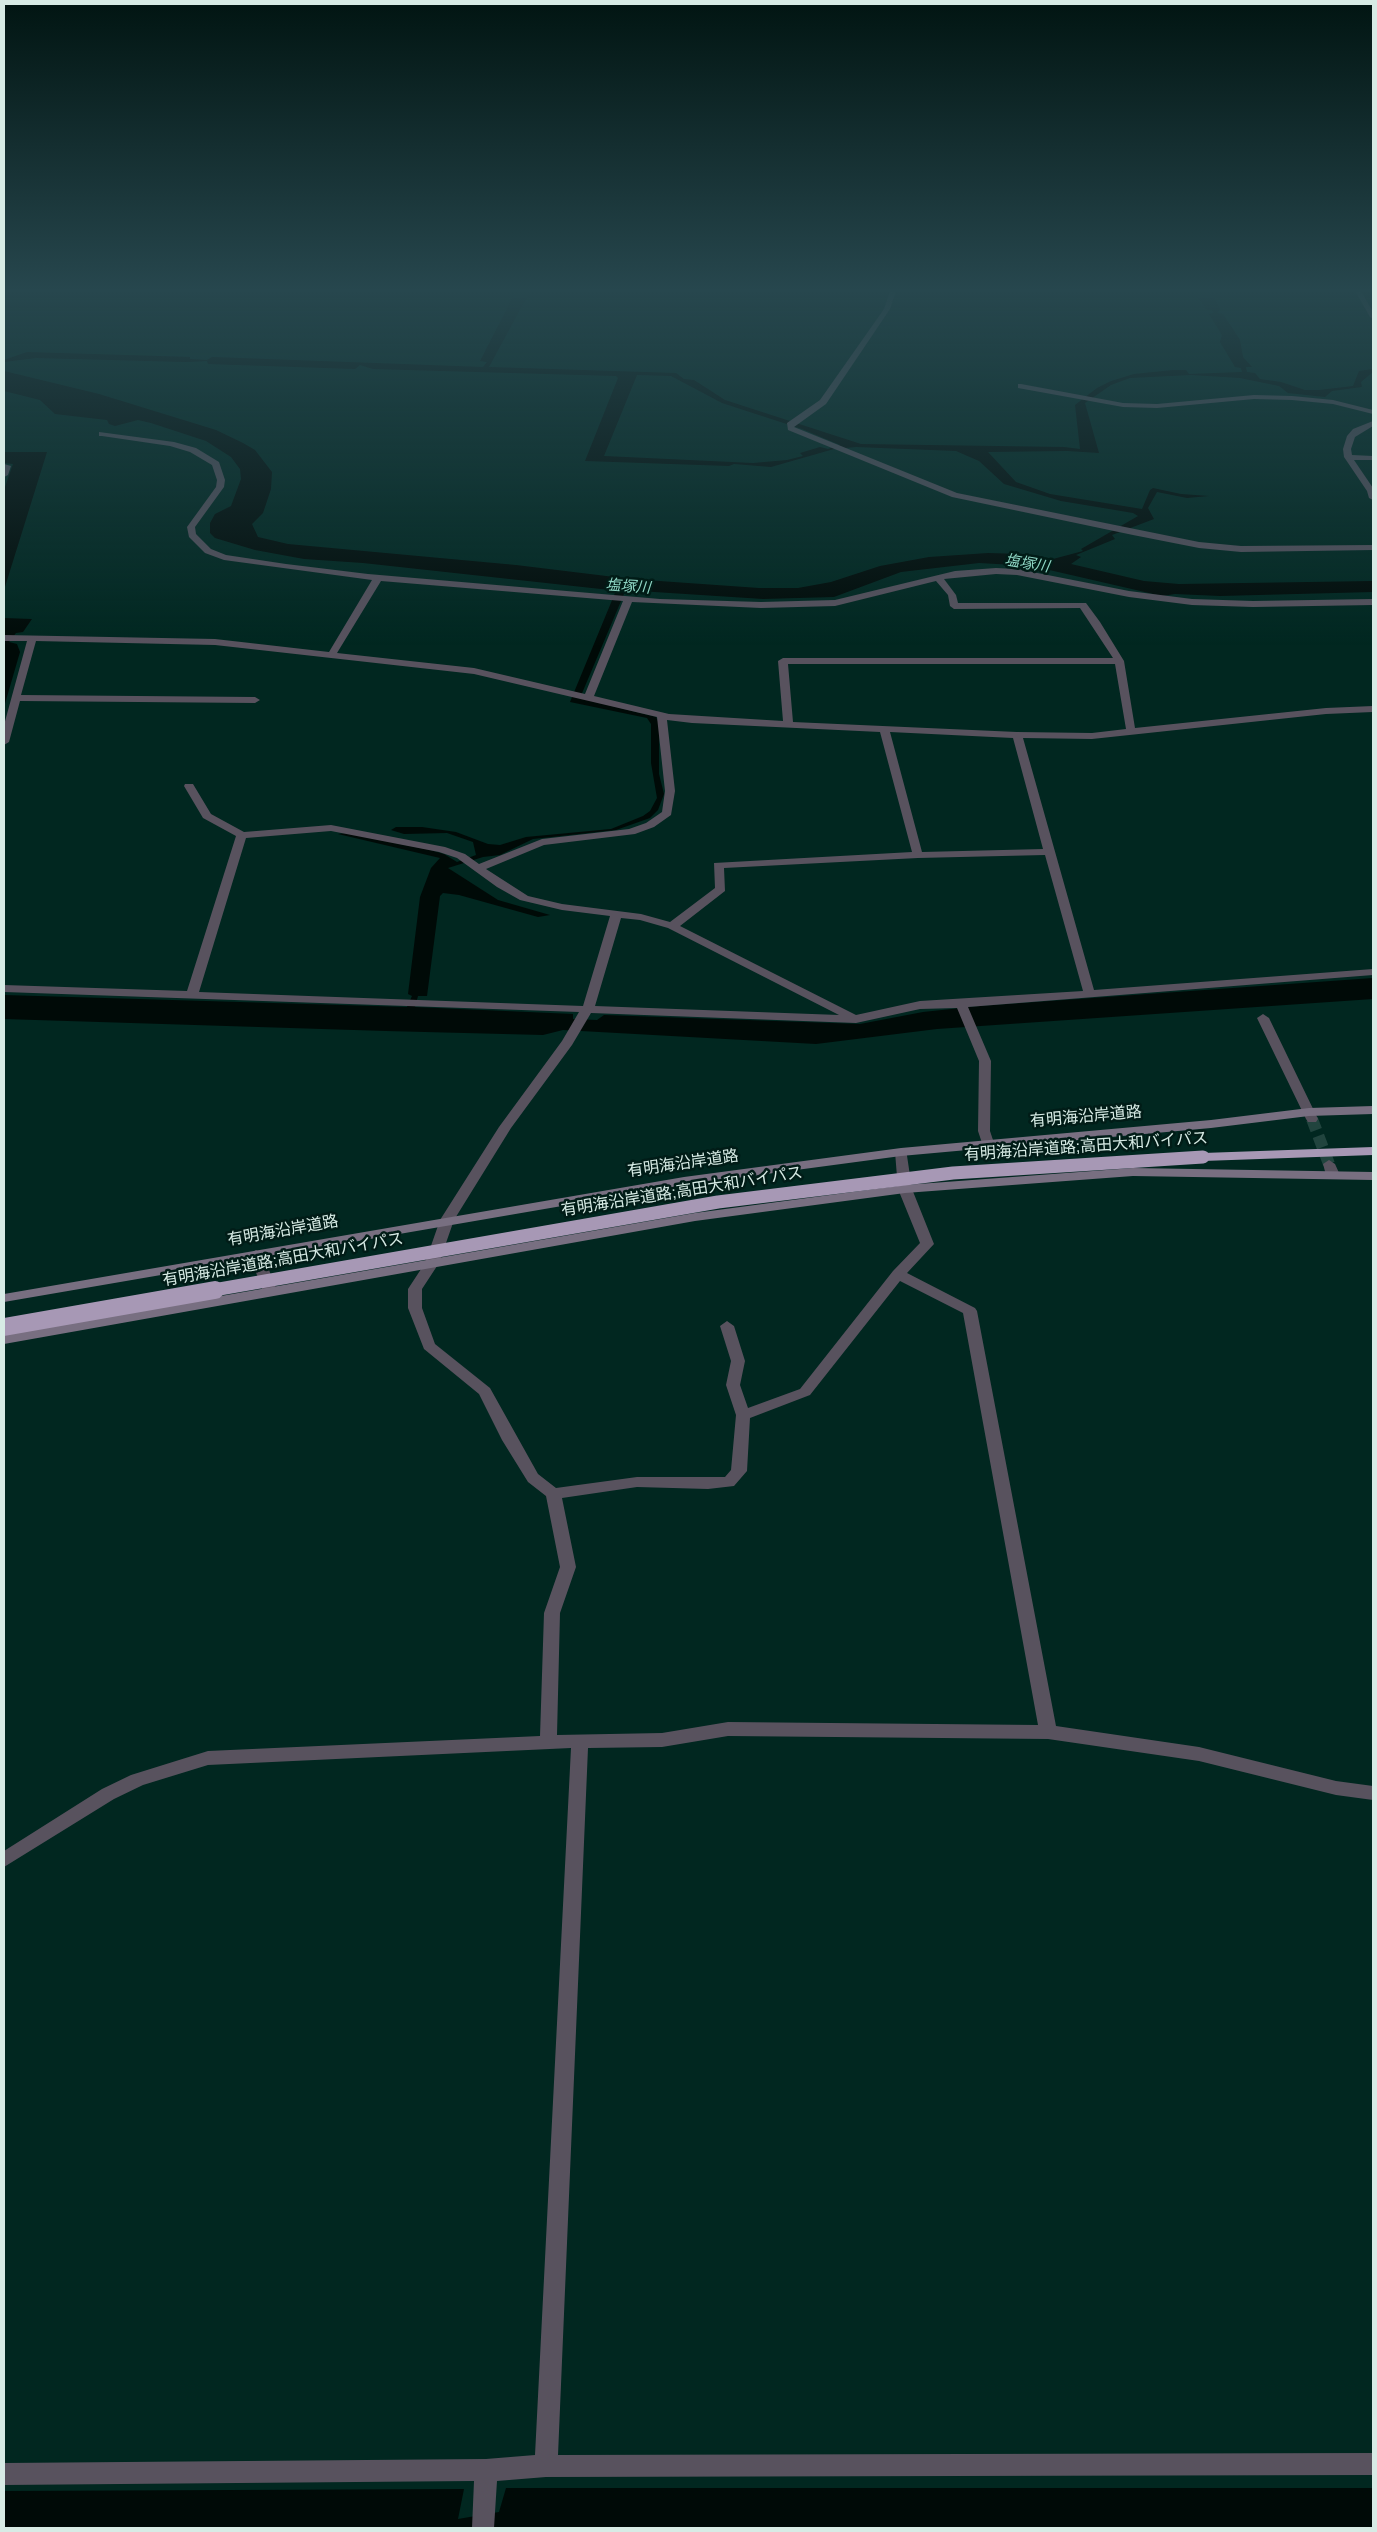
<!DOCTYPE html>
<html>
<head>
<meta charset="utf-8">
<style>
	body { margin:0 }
	#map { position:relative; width:1377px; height:2532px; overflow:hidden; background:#012720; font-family:Arial,sans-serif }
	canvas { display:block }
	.frame { position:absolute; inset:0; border:5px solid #d7ebe5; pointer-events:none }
</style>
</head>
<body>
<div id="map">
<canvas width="1377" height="2532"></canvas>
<div class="frame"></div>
</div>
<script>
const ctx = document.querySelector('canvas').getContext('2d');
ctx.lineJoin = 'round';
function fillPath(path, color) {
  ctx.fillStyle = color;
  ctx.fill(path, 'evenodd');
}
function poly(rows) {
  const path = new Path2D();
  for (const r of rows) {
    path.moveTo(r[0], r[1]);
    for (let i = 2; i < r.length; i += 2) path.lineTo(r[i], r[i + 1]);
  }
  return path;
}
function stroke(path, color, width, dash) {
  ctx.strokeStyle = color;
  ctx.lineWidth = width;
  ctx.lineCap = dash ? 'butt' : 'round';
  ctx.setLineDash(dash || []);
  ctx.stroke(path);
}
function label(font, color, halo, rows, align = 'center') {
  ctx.font = font + ' Arial,"Noto Sans JP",sans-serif';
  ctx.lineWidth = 5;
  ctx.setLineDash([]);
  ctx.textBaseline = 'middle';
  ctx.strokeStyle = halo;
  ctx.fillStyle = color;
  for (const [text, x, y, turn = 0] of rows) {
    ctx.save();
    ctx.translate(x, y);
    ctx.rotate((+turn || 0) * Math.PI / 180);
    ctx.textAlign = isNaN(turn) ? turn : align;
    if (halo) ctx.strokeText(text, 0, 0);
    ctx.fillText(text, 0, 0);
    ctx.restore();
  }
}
fillPath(poly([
	[516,291,530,291,489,367,676,373,684,379,694,380,725,400,861,444,1064,447,1080,449,1075,405,1097,388,1111,381,1134,374,1173,370,1186,370,1189,374,1242,372,1241,368,1235,367,1220,342,1222,335,1209,314,1214,313,1212,310,1207,310,1194,291,1210,291,1220,309,1217,313,1223,314,1240,340,1243,357,1252,367,1246,367,1247,372,1255,373,1260,379,1281,382,1305,390,1319,390,1353,386,1359,371,1373,369,1373,372,1361,382,1362,387,1332,391,1325,397,1288,393,1279,386,1240,378,1191,375,1130,378,1111,385,1085,403,1099,453,1067,451,988,452,1016,482,1050,494,1142,509,1150,490,1153,488,1181,494,1209,496,1187,498,1157,492,1148,508,1154,519,1112,535,1115,539,1076,555,1081,557,1071,564,1144,581,1179,584,1373,581,1373,592,1220,596,1175,594,1162,596,1032,566,979,563,901,572,834,597,763,599,639,591,624,594,580,698,656,717,659,724,659,774,664,794,658,810,650,818,616,830,533,839,500,855,483,857,448,868,498,900,550,915,538,917,459,895,443,893,440,896,427,996,418,996,415,1007,573,1014,573,1019,597,1020,604,1015,860,1024,923,1012,980,1006,1373,978,1373,999,937,1029,816,1044,563,1030,543,1035,386,1031,4,1019,4,995,407,1007,412,996,408,994,420,897,431,868,440,858,338,834,346,833,430,850,444,854,457,862,476,855,473,842,447,833,404,834,391,830,396,827,422,827,456,832,488,844,500,845,526,837,611,829,643,816,650,811,657,798,651,763,651,724,647,718,570,702,615,593,610,590,363,563,304,559,255,550,215,538,210,533,210,523,215,514,231,506,241,479,240,469,231,457,206,441,151,423,138,420,115,426,109,424,107,420,55,414,40,400,4,391,4,371,99,394,216,430,243,443,255,450,272,472,271,489,263,513,252,524,258,537,288,544,516,565,631,579,759,588,798,588,831,582,880,566,929,557,988,553,1023,554,1053,559,1083,551,1081,549,1138,516,1133,513,1061,501,1004,484,979,461,956,451,856,447,834,449,771,467,734,464,729,466,585,461,618,378,616,376,373,369,360,365,355,369,208,364,207,361,186,362,36,358,4,362,4,360,27,352,190,357,190,359,207,360,212,357,483,367,487,362,480,361],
	[637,375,671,376,722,403,802,429,840,445,828,449,820,447,800,453,803,456,787,460,753,463,604,456],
	[4,452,47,452,4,590,4,490,13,464,4,463],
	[4,618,32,619,23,632,16,633,9,642,17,644,20,652,4,707],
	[506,2488,1373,2488,1373,2528,4,2528,4,2491,464,2489,458,2519,499,2512]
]), '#000a07');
stroke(poly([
	[1312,1119,1329,1164]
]), '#21443e', 12, [12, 6]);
fillPath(poly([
	[890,291,896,291,890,309,826,404,794,427,957,493,1199,542,1241,546,1373,545,1373,550,1241,552,1199,548,1133,535,952,497,788,430,787,423,820,400,884,309,890,291],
	[1021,384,1123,403,1157,404,1254,395,1292,396,1333,400,1373,410,1373,414,1333,404,1292,400,1254,399,1157,408,1123,407,1018,388,1018,384,1021,384],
	[1373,421,1373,426,1355,437,1351,449,1352,455,1373,456,1373,460,1354,460,1373,488,1373,500,1369,498,1367,491,1344,457,1343,449,1347,436,1353,429,1373,421],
	[99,432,174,442,196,448,219,462,225,480,224,487,195,527,196,534,211,549,226,555,286,564,368,574,660,599,761,602,835,600,955,571,996,568,1017,569,1129,591,1192,599,1253,601,1373,599,1373,605,1253,607,1192,605,1129,597,1017,575,996,574,944,579,956,595,958,603,1086,603,1100,622,1124,661,1135,728,1326,708,1373,706,1373,712,1326,714,1092,739,1023,738,1094,990,1373,969,1373,975,968,1007,991,1061,990,1131,994,1143,988,1147,982,1143,978,1131,979,1061,957,1008,920,1009,856,1023,591,1013,572,1045,511,1128,454,1220,439,1263,422,1289,422,1308,435,1344,490,1388,538,1474,556,1488,637,1477,725,1477,731,1470,736,1415,726,1385,731,1361,720,1326,727,1321,734,1326,745,1361,740,1385,748,1408,800,1389,893,1271,920,1243,898,1189,895,1152,896,1149,906,1149,912,1189,934,1244,907,1273,975,1308,977,1311,1056,1726,1199,1747,1336,1781,1373,1786,1373,1800,1336,1795,1199,1761,1048,1739,728,1736,662,1747,588,1748,558,2455,1373,2453,1373,2475,546,2477,497,2481,494,2528,472,2528,474,2481,4,2485,4,2463,486,2459,535,2455,571,1748,208,1765,143,1785,114,1799,4,1867,4,1851,102,1789,131,1775,208,1751,540,1736,544,1613,560,1567,546,1496,528,1482,502,1440,479,1394,424,1349,408,1308,408,1289,425,1263,440,1220,499,1127,562,1041,579,1012,4,992,4,985,187,991,236,836,203,818,184,786,185,784,193,784,211,814,244,832,331,825,445,847,465,854,479,864,542,839,629,829,646,823,662,812,665,791,657,717,474,674,215,645,36,641,21,695,255,697,260,700,255,703,20,701,9,742,4,745,4,725,27,641,4,641,4,635,215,639,329,652,372,580,224,560,205,553,189,537,187,527,216,487,217,480,212,465,190,452,170,446,102,436,99,436,99,432],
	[381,581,623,601,585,694,474,668,337,653,381,581],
	[936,581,948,595,950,606,954,609,1080,608,1113,658,783,658,778,661,783,721,669,714,594,696,632,602,761,608,835,606,936,581],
	[788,664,1115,664,1126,729,1092,733,1017,732,793,722,788,664],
	[667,720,692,723,880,732,912,852,714,863,715,888,670,922,641,914,562,904,528,896,486,869,544,845,635,834,654,827,671,815,675,791,667,720],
	[890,732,1013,738,1043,849,922,852,890,732],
	[331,831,439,852,457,858,497,887,520,900,562,910,610,916,583,1006,199,992,246,838,331,831],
	[1045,855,1083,991,920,1001,856,1015,680,926,725,891,724,868,918,858,1045,855],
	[621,918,640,920,668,928,839,1015,595,1006,621,918],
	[900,1281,963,1313,1038,1725,728,1722,662,1733,557,1735,560,1613,576,1567,562,1498,637,1487,708,1489,734,1486,747,1471,750,1418,810,1395,900,1281],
	[4,464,11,466,8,475,4,477,4,464],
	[1263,1014,1269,1018,1318,1119,1316,1122,1308,1122,1306,1119,1257,1018,1263,1014],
	[1329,1160,1335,1164,1340,1175,1338,1178,1333,1179,1326,1175,1323,1164,1329,1160],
	[256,1250,263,1254,277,1291,275,1294,265,1294,263,1291,249,1254,256,1250]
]), '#58525e');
fillPath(poly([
	[1355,291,1361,291,1373,312,1373,319,1370,317,1355,291]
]), '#58525e');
fillPath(poly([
	[1373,1106,1373,1114,1309,1116,1211,1128,901,1156,684,1185,4,1302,4,1294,684,1177,901,1148,1211,1120,1309,1108,1373,1106],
	[1133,1168,1373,1172,1373,1180,1133,1176,905,1193,695,1221,4,1344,4,1334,695,1213,905,1185,1133,1168]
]), '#786f81');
fillPath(poly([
	[1373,1147,1373,1155,1203,1161,1196,1157,1203,1153,1373,1147]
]), '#a798b5');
stroke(poly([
	[208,1291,718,1202,953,1173,1203,1157]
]), '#a798b5', 13);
stroke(poly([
	[4,1327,215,1290]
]), '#a798b5', 18);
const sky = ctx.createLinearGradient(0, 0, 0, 646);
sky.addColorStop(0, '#011512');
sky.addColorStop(0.45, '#27474e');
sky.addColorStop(1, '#27474e00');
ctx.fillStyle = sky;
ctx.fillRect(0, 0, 1377, 646);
label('italic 15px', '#8ed6c4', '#011c17', [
	["塩塚川",1027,564,9],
	["塩塚川",628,587,4]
]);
label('16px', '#d7ebe5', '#011c17', [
	["有明海沿岸道路",1086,1117,-5],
	["有明海沿岸道路;高田大和バイパス",1086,1147,-4],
	["有明海沿岸道路",683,1164,-8],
	["有明海沿岸道路;高田大和バイパス",682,1192,-9],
	["有明海沿岸道路",283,1231,-10],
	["有明海沿岸道路;高田大和バイパス",283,1260,-10]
]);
</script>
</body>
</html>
